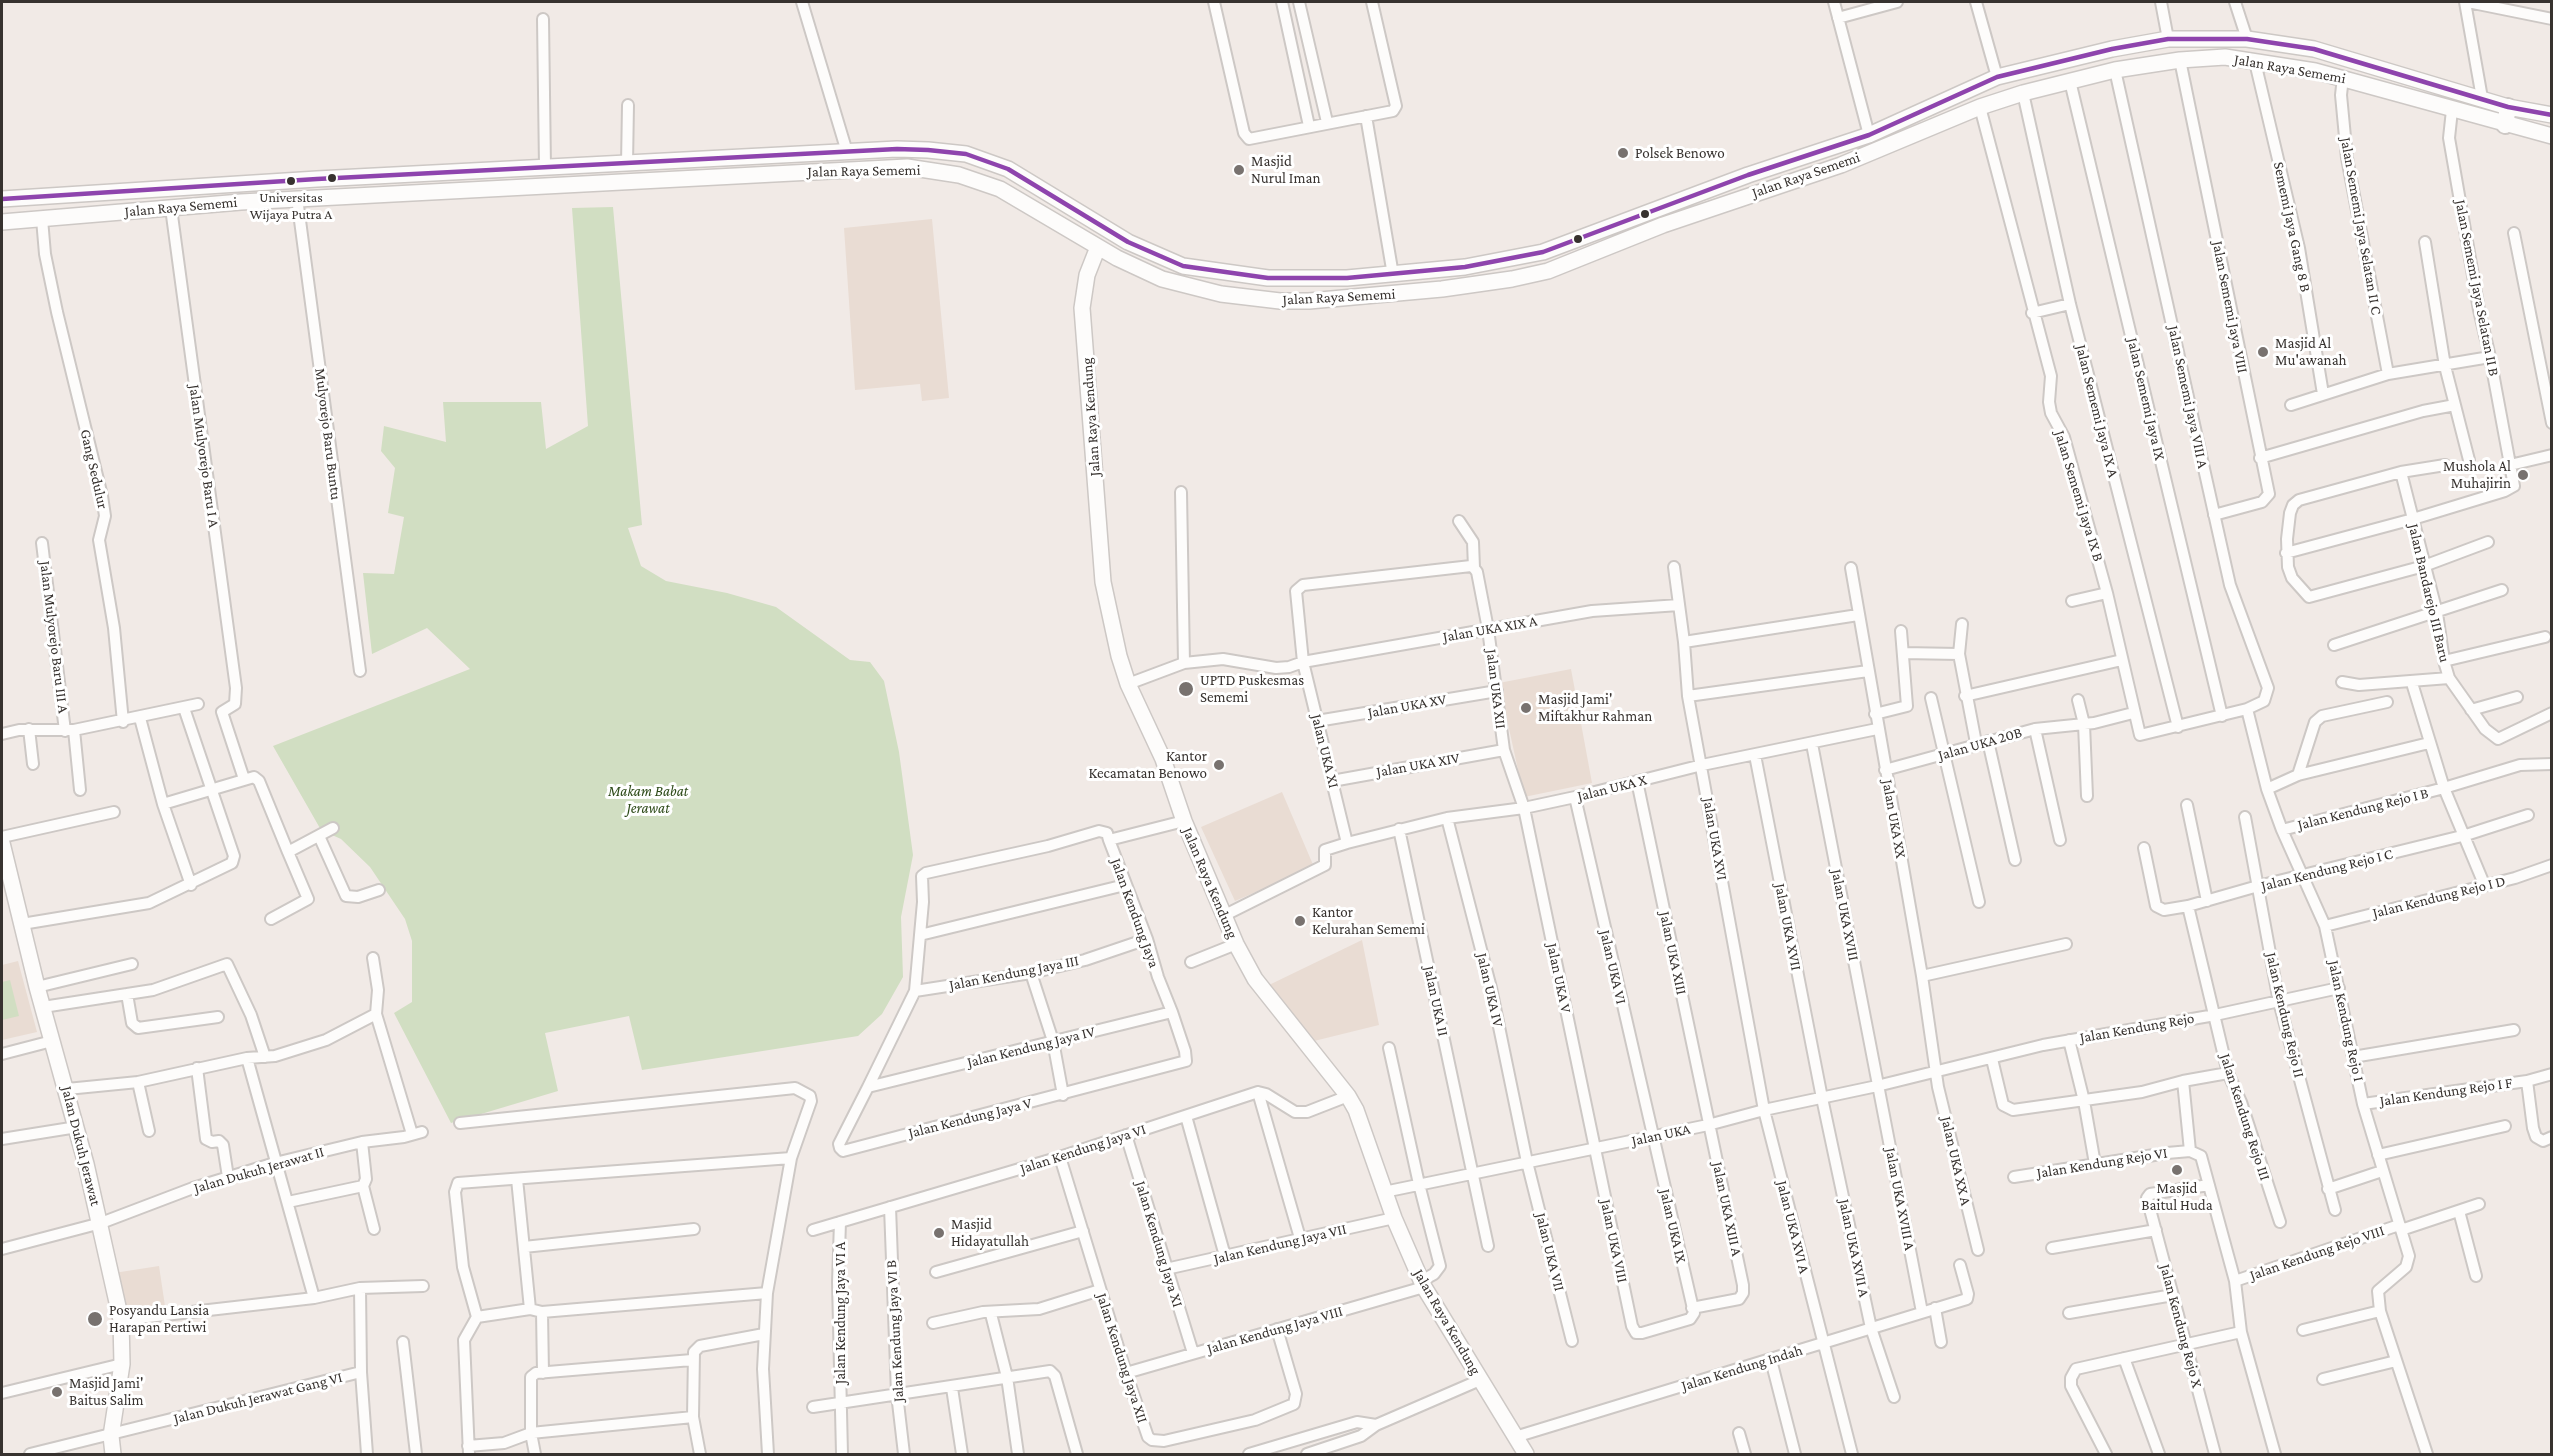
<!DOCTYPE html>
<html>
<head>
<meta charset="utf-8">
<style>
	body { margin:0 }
	#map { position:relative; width:2553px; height:1456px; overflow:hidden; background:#f1eae6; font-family:"Crimson Pro",serif }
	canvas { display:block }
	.frame { position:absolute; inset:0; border:3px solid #37322f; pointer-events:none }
</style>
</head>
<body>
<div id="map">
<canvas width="2553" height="1456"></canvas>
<div class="frame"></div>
</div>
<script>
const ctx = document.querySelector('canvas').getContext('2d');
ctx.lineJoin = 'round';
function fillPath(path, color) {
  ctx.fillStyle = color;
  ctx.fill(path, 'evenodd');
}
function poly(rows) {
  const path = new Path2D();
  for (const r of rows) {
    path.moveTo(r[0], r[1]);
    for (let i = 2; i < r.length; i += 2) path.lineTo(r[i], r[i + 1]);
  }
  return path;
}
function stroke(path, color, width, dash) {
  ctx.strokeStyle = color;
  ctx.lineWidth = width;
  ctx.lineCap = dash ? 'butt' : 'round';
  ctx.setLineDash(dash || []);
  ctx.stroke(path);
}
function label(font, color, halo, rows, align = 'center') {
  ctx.font = font + ' "Crimson Pro",serif';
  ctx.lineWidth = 6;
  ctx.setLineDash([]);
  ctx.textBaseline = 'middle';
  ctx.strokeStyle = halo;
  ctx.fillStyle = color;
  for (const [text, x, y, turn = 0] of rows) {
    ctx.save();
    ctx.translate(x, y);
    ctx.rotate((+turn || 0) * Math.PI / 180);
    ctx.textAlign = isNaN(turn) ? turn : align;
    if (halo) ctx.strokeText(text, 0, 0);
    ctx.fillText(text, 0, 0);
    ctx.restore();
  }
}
fillPath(poly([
	[932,219,949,398,922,401,920,384,855,390,844,228],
	[1571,669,1592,783,1524,797,1499,683],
	[1282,792,1314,867,1235,901,1201,827],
	[1362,940,1379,1025,1310,1042,1269,985],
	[18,961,37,1032,2,1040,2,965],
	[159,1266,165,1306,120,1310,114,1273]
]), '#e9dcd3');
fillPath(poly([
	[613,207,642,525,628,528,641,566,666,581,727,593,776,607,850,660,870,662,884,681,899,752,913,855,901,917,903,977,882,1014,858,1036,642,1070,629,1016,545,1033,558,1091,451,1123,394,1013,412,1002,412,941,405,919,370,867,341,839,321,830,273,746,470,669,427,628,372,654,363,573,394,574,404,517,388,513,395,468,381,451,384,426,446,442,443,402,541,402,546,449,588,426,572,208],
	[10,980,19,1016,2,1020,2,982]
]), '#d1dec2');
const street = poly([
	[802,2,847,152],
	[1214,2,1244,133,1249,139,1393,111,1396,106,1372,2],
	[1282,2,1309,126],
	[1299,2,1327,122],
	[1834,2,1869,135],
	[1976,2,1997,77],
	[2161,2,2168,39],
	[2235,2,2247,39],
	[2465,2,2482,98],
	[2468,2,2552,19],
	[1838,18,1897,2],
	[543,19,545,167],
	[2180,60,2269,494,2262,502,2214,515],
	[2255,62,2299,248,2323,394],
	[2115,70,2230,585,2268,688,2264,701,2247,709],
	[2343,77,2341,95,2347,158,2388,374],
	[2070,81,2222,716],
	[2023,93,2070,304,2178,727],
	[1980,107,2051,376,2049,402,2051,413,2064,437,2107,593,2140,735,2247,709,2267,789,2282,830,2325,926,2363,1104,2409,1256,2406,1267,2378,1291,2380,1311,2427,1454],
	[1366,116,1393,275],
	[627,164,628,105],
	[297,198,360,671],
	[171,208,236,688,235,704,222,712,244,779],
	[42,219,45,254,57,312,102,496,105,516,99,540,114,628,123,722],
	[2514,233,2552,423],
	[2425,242,2445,366,2469,460],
	[2032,313,2070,304],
	[2291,405,2388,374,2490,357],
	[2260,458,2423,411,2455,405],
	[2445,465,2401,472,2299,500,2293,505,2290,513,2287,539,2288,567,2292,578,2309,597,2424,566,2488,542],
	[2510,465,2552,455],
	[2401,472,2437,613,2444,661,2449,678,2485,729,2498,739,2552,713],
	[1459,521,1473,542,1474,568],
	[42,543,65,731],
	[2286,553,2413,519,2505,491,2514,486,2490,357,2479,310,2449,138,2452,110],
	[1674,567,1684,642,1688,696,1764,1110,1852,1454],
	[1474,568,1477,572,1488,629,1504,750,1524,808,1632,1326,1636,1333,1642,1333,1690,1319,1694,1313,1575,797],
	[1851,568,1922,976,1938,1087,1978,1250],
	[2072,601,2107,593],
	[1962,624,1959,654,1976,743],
	[1684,642,1858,615],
	[2334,645,2502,590],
	[1903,653,1959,654],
	[2444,661,2545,637],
	[1184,663,1223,659,1276,668,1289,667,1303,662,1592,611,1679,605],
	[2342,682,2359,685,2449,678],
	[2412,683,2444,788,2484,884],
	[1128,684,1184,663,1181,492],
	[1688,696,1868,671],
	[1965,696,2122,660],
	[1931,698,1979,902],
	[2078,700,2084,724,2087,796],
	[2471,710,2517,697],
	[1875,714,1907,706,1901,631],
	[140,718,163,804,191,885],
	[1317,721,1497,691],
	[29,729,33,764],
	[2035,729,2060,840],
	[74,730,80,790],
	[2,734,19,730,74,730,198,704],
	[1988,741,2015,860],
	[1812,744,1922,1312],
	[1755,755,1822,1098,1871,1328,1894,1397],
	[1885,770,2035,729,2094,723,2133,713],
	[2298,775,2315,722,2322,716,2387,702],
	[1332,781,1504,750],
	[1637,781,1743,1285,1743,1293,1739,1299,1692,1308],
	[2267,789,2298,775,2429,743],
	[163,804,254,777,259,781,288,852,333,828],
	[2187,805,2207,901],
	[2245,817,2279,1002,2335,1210],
	[1447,818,1491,988,1527,1162,1572,1341],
	[1399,829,1488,1246],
	[2282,830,2444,788,2520,765,2552,764],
	[319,836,346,896,358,897,379,890],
	[2,837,114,812],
	[1347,843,1303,662,1296,591,1303,585,1471,566,1474,568],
	[2144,848,2156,906,2164,910,2188,906,2258,886,2466,835,2528,815],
	[2188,906,2228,1073,2241,1102,2280,1222],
	[1225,915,1325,865,1325,850,1347,843,1447,818,1524,808,1575,797,1702,765,1877,729],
	[271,919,308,899,288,852],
	[22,924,149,903,232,863,234,856,184,708],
	[2325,926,2515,878,2552,865],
	[920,935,923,902,922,876,926,873,1048,846,1099,831,1107,833,1109,840],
	[1191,962,1236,944],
	[1031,973,1053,1041,1063,1095],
	[1922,976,2066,944],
	[37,987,132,964],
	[915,991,1031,973,1085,960,1147,939],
	[127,994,132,1023,138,1028,218,1017],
	[43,1007,153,990,227,964,251,1015,265,1057],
	[1172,1012,868,1087,839,1144,840,1148,843,1151,1186,1061,1185,1051,1172,1012,1158,977,1147,939,1109,840,1184,821],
	[376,1014,412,1134],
	[2069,1040,2084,1101,2095,1164],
	[1389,1048,1419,1184,1440,1266,1434,1274,1421,1281],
	[2,1054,52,1041],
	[2353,1057,2514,1030],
	[247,1058,314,1298],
	[1992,1059,2003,1105,2013,1110,2142,1092,2183,1081,2190,1151],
	[197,1068,206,1139,212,1142,219,1141,223,1145,228,1177],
	[2183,1081,2228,1073],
	[2527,1081,2552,1074],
	[138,1082,149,1131],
	[868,1087,915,991,920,935,1125,885],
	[67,1089,138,1082,247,1058,275,1056,326,1040,376,1014,378,990,373,958],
	[1258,1092,1300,1238],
	[2363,1104,2527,1081,2533,1128,2536,1137,2543,1141,2552,1137],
	[1186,1116,1225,1256],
	[460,1123,795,1088,810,1096,811,1101,791,1158,767,1293,763,1369,768,1454],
	[1126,1135,1193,1353],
	[2,1139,77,1127],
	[2378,1155,2505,1126],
	[1060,1157,1126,1373,1148,1437,1152,1440,1164,1441,1255,1420,1294,1404,1296,1394,1277,1329],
	[2014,1177,2167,1153,2190,1151,2201,1156,2235,1281,2241,1332,2275,1454],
	[517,1179,530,1309],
	[2209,1185,2150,1194,2147,1198,2215,1454],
	[363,1186,374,1229],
	[2328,1189,2382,1171],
	[1384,1192,1708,1125,1764,1110,1877,1086,2043,1045,2215,1015,2339,988],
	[288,1202,363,1186,366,1179,362,1142],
	[890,1207,897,1394,904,1454],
	[2459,1211,2476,1276],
	[840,1222,838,1282,842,1454],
	[813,1230,1060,1157,1258,1092,1266,1094,1295,1112,1307,1112,1348,1096],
	[2401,1230,2479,1204],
	[524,1247,694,1229],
	[2052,1248,2156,1230],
	[2,1249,101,1223,193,1188,275,1163,362,1142,404,1137,422,1132],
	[1166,1269,1394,1218],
	[936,1272,1083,1231],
	[2235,1281,2399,1225],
	[360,1288,361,1372,367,1454],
	[1935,1308,1941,1342],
	[542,1312,543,1373],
	[2069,1313,2173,1295],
	[991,1314,1007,1377,1018,1454],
	[477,1317,463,1267,455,1192,458,1183,791,1158],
	[121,1320,314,1298,360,1288,423,1286],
	[933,1323,983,1312,1039,1309,1100,1290],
	[2303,1330,2380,1311],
	[403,1342,416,1454],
	[2124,1358,2159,1454],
	[1771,1360,1795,1454],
	[1126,1373,1424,1287],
	[2323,1379,2396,1361],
	[952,1388,962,1454],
	[2,1393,122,1364],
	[813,1407,1050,1371,1055,1376,1077,1454],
	[1739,1433,1745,1454],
	[1515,1437,1967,1299,1968,1294,1960,1265],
	[468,1446,504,1443,531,1433,693,1417],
	[30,1454,361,1372],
	[469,1454,464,1340,477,1317,530,1309,542,1312,767,1293],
	[535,1454,531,1433,531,1377,536,1373,692,1360],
	[700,1454,693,1417,694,1352,700,1346,764,1334],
	[1249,1454,1357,1422,1376,1425],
	[1307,1454,1361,1436,1376,1425,1480,1380],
	[2106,1454,2071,1386,2071,1378,2076,1369,2241,1332]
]);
const secondary = poly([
	[2,199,317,179,897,149,928,150,966,154,1008,169,1128,242,1183,266,1268,278,1347,278,1465,267,1543,252,1748,175,1869,135,1997,77,2112,49,2168,39,2247,39,2314,49,2508,107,2552,115],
	[2,222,241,202,907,167,959,175,1000,189,1117,258,1162,279,1221,294,1280,301,1309,301,1442,289,1512,279,1548,271,1663,225,1841,165,1980,107,2023,93,2115,70,2180,60,2225,57,2315,71,2552,136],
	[1098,247,1087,275,1082,308,1103,582,1119,656,1128,684,1163,759,1184,821,1236,944,1255,979,1348,1096,1356,1110,1394,1218,1424,1287,1526,1454],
	[2,843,37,987,86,1164,121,1320,122,1364,111,1436,113,1454]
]);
const primary = poly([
	[2505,125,2508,107]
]);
stroke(street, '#cdc8c5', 14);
stroke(secondary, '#cdc8c5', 18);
stroke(primary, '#cdc8c5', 20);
stroke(street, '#fdfcfb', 10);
stroke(secondary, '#fdfcfb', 15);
stroke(primary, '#fdfcfb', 16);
stroke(poly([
	[2,199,317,179,897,149,928,150,966,154,1008,169,1128,242,1183,266,1268,278,1347,278,1465,267,1543,252,1748,175,1869,135,1997,77,2112,49,2168,39,2247,39,2314,49,2508,107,2552,115]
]), '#8e44ad', 4.5);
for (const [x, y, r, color] of [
	[1623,153,6,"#78726f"],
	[1239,170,6,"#78726f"],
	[332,178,5,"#37322f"],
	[291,181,5,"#37322f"],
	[1645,214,5,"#37322f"],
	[1578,239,5,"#37322f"],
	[2263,352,6,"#78726f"],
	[2523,475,6,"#78726f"],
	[1186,689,8,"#78726f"],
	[1526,708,6,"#78726f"],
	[1219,765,6,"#78726f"],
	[1300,921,6,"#78726f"],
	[2177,1170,6,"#78726f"],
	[939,1233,6,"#78726f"],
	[95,1319,8,"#78726f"],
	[57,1392,6,"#78726f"]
]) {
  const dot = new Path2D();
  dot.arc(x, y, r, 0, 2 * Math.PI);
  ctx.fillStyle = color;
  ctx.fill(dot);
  stroke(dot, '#fff', 2);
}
label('14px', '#37322f', '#fff', [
	["Universitas",291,198],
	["Wijaya Putra A",291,215]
]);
label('15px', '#37322f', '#fff', [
	["Jalan Raya Sememi",2290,69,10],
	["Jalan Raya Sememi",864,171,-1],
	["Jalan Raya Sememi",1806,175,-19],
	["Jalan Raya Sememi",181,207,-5],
	["Jalan Sememi Jaya Selatan II C",2361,226,80],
	["Sememi Jaya Gang 8 B",2292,227,78],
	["Jalan Sememi Jaya Selatan II B",2477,288,79],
	["Jalan Raya Sememi",1339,297,-3],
	["Jalan Sememi Jaya VIII",2230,307,79],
	["Jalan Sememi Jaya VIII A",2188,397,78],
	["Jalan Sememi Jaya IX",2146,399,77],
	["Jalan Sememi Jaya IX A",2097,411,76],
	["Jalan Raya Kendung",1091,417,-94],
	["Mulyorejo Baru Buntu",328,434,83],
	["Jalan Mulyorejo Baru I A",204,456,82],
	["Gang Sedulur",94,469,77],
	["Jalan Sememi Jaya IX B",2079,496,73],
	["Jalan Bandarejo III Baru",2429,593,77],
	["Jalan UKA XIX A",1490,629,-10],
	["Jalan Mulyorejo Baru III A",54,637,83],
	["Jalan UKA XII",1496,689,83],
	["Jalan UKA XV",1407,706,-10],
	["Jalan UKA 20B",1980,744,-16],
	["Jalan UKA XI",1325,751,76],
	["Jalan UKA XIV",1418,765,-10],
	["Jalan UKA X",1612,788,-14],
	["Jalan Kendung Rejo I B",2363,809,-14],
	["Jalan UKA XX",1894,819,80],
	["Jalan UKA XVI",1715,839,80],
	["Jalan Kendung Rejo I C",2327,870,-14],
	["Jalan Raya Kendung",1210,883,67],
	["Jalan Kendung Rejo I D",2439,897,-14],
	["Jalan Kendung Jaya",1135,913,70],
	["Jalan UKA XVIII",1845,915,79],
	["Jalan UKA XVII",1788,927,79],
	["Jalan UKA XIII",1673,953,78],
	["Jalan UKA VI",1613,967,77],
	["Jalan Kendung Jaya III",1014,973,-11],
	["Jalan UKA V",1559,978,78],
	["Jalan UKA IV",1490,990,77],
	["Jalan UKA II",1436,1001,78],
	["Jalan Kendung Rejo II",2285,1015,77],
	["Jalan Kendung Rejo I",2346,1021,78],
	["Jalan Kendung Rejo",2137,1028,-10],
	["Jalan Kendung Jaya IV",1031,1047,-14],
	["Jalan Kendung Rejo I F",2446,1092,-8],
	["Jalan Kendung Rejo III",2245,1117,72],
	["Jalan Kendung Jaya V",970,1118,-14],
	["Jalan UKA",1661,1135,-12],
	["Jalan Dukuh Jerawat",81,1146,76],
	["Jalan Kendung Jaya VI",1083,1149,-18],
	["Jalan UKA XX A",1956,1161,77],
	["Jalan Kendung Rejo VI",2102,1163,-9],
	["Jalan Dukuh Jerawat II",259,1170,-16],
	["Jalan UKA XVIII A",1900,1199,79],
	["Jalan UKA XIII A",1727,1209,78],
	["Jalan UKA IX",1673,1226,77],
	["Jalan UKA XVI A",1793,1227,76],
	["Jalan UKA VIII",1614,1241,78],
	["Jalan Kendung Jaya XI",1159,1244,73],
	["Jalan Kendung Jaya VII",1280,1244,-13],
	["Jalan UKA XVII A",1854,1248,78],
	["Jalan UKA VII",1550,1252,76],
	["Jalan Kendung Rejo VIII",2317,1253,-19],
	["Jalan Kendung Jaya VI A",840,1313,-90],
	["Jalan Raya Kendung",1447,1322,60],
	["Jalan Kendung Rejo X",2181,1326,75],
	["Jalan Kendung Jaya VIII",1275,1330,-16],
	["Jalan Kendung Jaya VI B",895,1331,-93],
	["Jalan Kendung Jaya XII",1122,1358,72],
	["Jalan Kendung Indah",1742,1368,-17],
	["Jalan Dukuh Jerawat Gang VI",258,1398,-14]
]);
label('15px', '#37322f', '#fff', [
	["Polsek Benowo",1635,153],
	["Masjid",1251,161],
	["Nurul Iman",1251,178],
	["Masjid Al",2275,343],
	["Mu'awanah",2275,360],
	["Mushola Al",2511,466,"right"],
	["Muhajirin",2511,483,"right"],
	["UPTD Puskesmas",1200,680],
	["Sememi",1200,697],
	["Masjid Jami'",1538,699],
	["Miftakhur Rahman",1538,716],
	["Kantor",1207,756,"right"],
	["Kecamatan Benowo",1207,773,"right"],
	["Kantor",1312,912],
	["Kelurahan Sememi",1312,929],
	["Masjid",2177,1188,"center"],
	["Baitul Huda",2177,1205,"center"],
	["Masjid",951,1224],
	["Hidayatullah",951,1241],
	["Posyandu Lansia",109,1310],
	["Harapan Pertiwi",109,1327],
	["Masjid Jami'",69,1383],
	["Baitus Salim",69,1400]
], 'left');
label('italic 15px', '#2d4a18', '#fff', [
	["Makam Babat",648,791],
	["Jerawat",648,808]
]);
</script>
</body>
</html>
